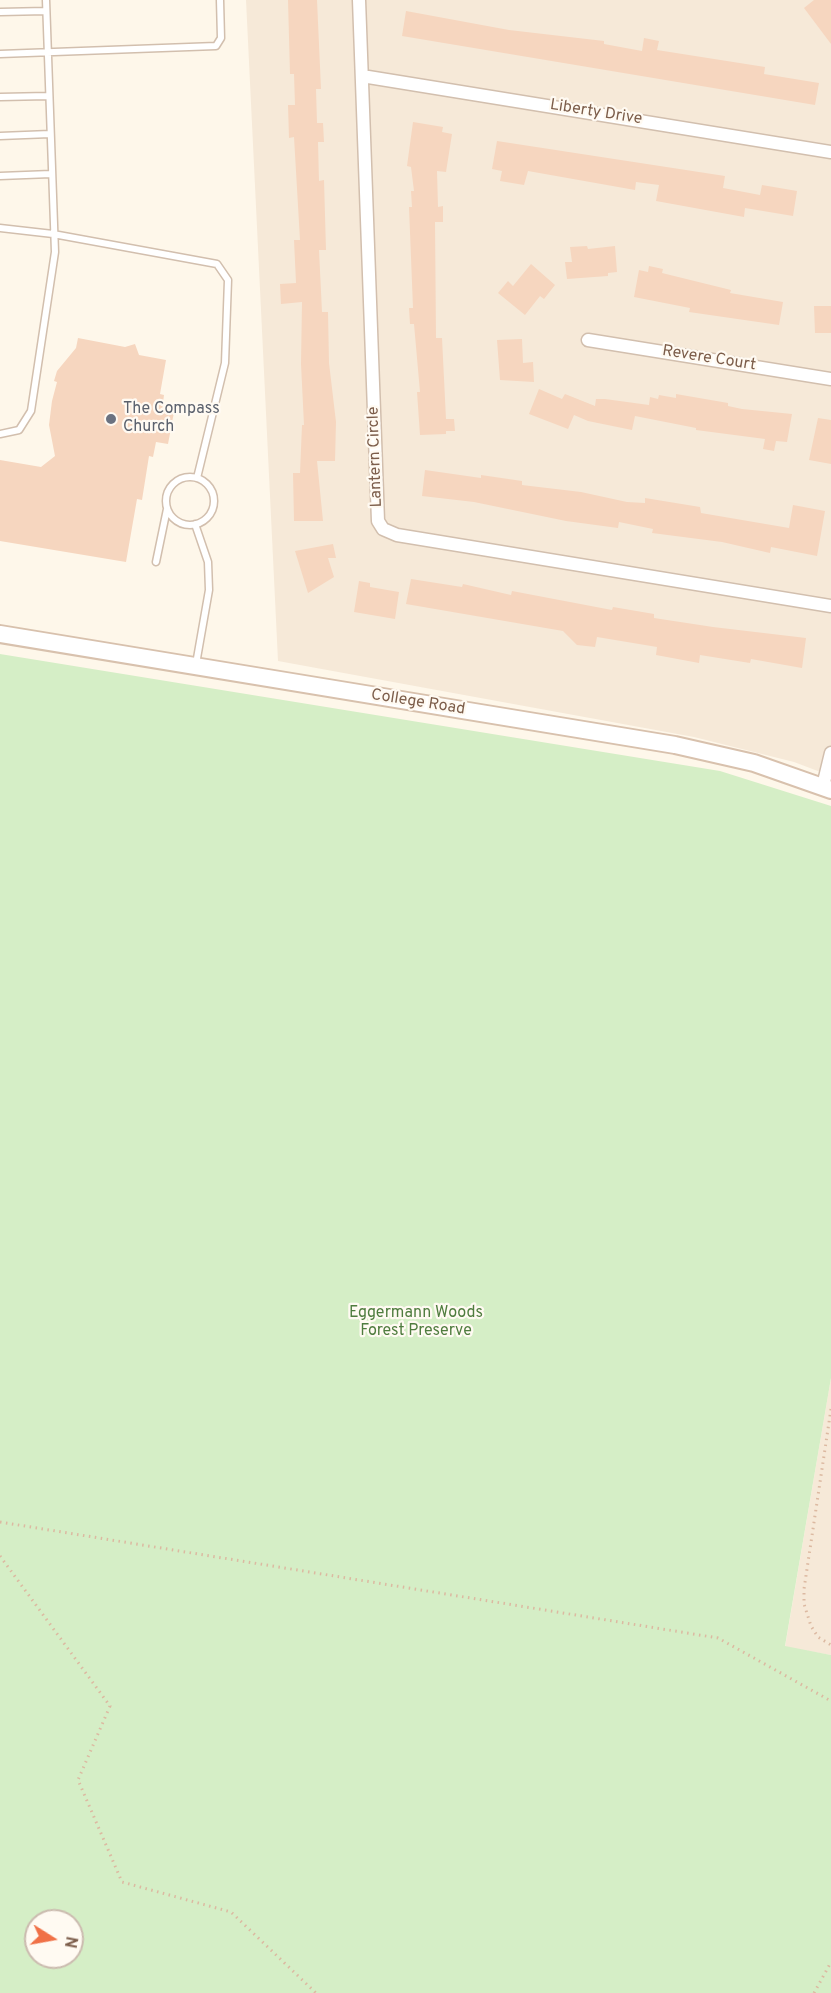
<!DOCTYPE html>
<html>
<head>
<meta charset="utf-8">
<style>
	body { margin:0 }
	#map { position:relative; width:831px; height:1993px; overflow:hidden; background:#fef7ea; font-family:Overpass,sans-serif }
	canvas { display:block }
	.north { position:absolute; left:24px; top:1909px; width:60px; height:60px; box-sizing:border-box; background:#fffaf2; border:2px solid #cbbbaf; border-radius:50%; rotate:101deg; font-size:16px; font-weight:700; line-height:24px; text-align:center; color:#7c5d4a }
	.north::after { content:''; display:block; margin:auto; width:21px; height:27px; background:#f07147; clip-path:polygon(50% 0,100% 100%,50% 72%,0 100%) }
</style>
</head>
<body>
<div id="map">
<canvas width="831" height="1993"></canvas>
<div class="north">N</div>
</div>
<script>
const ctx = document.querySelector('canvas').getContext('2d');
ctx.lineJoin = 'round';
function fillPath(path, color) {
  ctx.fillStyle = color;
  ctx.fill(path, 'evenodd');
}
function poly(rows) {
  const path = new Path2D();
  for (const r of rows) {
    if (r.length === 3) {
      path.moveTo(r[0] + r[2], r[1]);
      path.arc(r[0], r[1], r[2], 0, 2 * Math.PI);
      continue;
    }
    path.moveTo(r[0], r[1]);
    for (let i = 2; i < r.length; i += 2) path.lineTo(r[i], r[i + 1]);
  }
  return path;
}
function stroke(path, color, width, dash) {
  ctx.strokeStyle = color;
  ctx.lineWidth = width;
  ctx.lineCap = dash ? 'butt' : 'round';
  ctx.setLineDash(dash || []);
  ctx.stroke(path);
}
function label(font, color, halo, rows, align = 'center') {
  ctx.font = font + ' Overpass,sans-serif';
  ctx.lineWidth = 4.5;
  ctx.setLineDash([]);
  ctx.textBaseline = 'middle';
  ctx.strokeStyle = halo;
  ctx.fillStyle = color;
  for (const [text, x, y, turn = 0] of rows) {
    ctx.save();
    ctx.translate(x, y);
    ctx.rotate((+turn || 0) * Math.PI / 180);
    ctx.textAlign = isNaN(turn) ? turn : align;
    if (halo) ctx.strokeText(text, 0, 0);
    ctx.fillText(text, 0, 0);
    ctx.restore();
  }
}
fillPath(poly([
	[246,0,831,0,831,776,794,762,694,737,278,661],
	[831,1378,831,1655,785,1647]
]), '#f6e9d8');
fillPath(poly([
	[0,654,720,771,831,806,831,1378,785,1646,831,1655,831,1993,0,1993],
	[36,1921,72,1921,72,1957,36,1957]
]), '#d5eec6');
fillPath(poly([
	[288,0,317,0,321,89,316,89,317,123,323,123,324,142,318,142,319,181,324,180,326,250,319,250,322,312,328,312,329,363,336,422,335,461,317,461,323,521,294,521,293,473,300,473,302,425,304,425,301,364,302,302,281,304,280,284,296,283,294,240,300,240,294,137,289,138,288,105,295,105,294,74,290,74],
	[814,0,831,0,831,44,804,8],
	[406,11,509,30,604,41,604,44,642,51,644,38,659,41,657,50,765,67,764,74,819,83,815,105,402,36],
	[413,122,443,127,442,132,452,134,446,172,437,171,438,207,443,206,443,222,435,222,436,338,442,338,446,419,454,419,455,431,446,431,446,434,420,435,417,392,420,392,414,324,410,324,409,308,413,308,409,207,412,207,411,191,414,191,411,167,407,166],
	[497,141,725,176,723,188,760,195,762,185,797,191,793,216,745,208,744,217,656,201,659,185,636,182,635,190,528,171,524,185,500,181,502,171,492,169],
	[587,246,588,249,615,246,617,272,608,273,608,276,567,279,565,262,572,262,570,247],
	[531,264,555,285,544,299,540,296,525,315,498,293,508,281,513,286],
	[649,266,663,269,662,273,731,290,730,293,783,302,779,325,689,312,690,308,634,297,639,270,648,272],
	[814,306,831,306,831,333,815,333],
	[78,338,125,347,135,344,139,355,166,360,160,394,164,395,162,410,174,412,168,444,156,442,153,457,149,456,142,500,137,499,126,562,0,541,0,460,41,467,55,456,49,425,52,401,57,382,54,381,57,371,76,348],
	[522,339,523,363,533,362,534,382,500,380,497,340],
	[539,389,562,399,565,394,595,406,596,399,605,399,649,405,650,397,658,399,659,395,676,398,676,394,728,403,728,406,742,409,792,414,787,442,776,441,774,451,763,449,765,439,696,430,696,428,635,416,632,430,588,421,574,415,568,429,529,414],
	[818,418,831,420,831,464,809,460],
	[425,470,481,478,481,475,522,481,522,485,581,492,627,502,645,503,645,498,700,507,701,513,789,528,793,505,825,511,817,556,771,547,770,553,722,542,652,533,653,529,619,522,618,528,566,521,474,502,422,496],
	[333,544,336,558,328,558,334,577,308,593,295,551],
	[411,579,462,587,463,584,511,595,512,591,612,610,613,607,654,614,654,618,713,627,806,638,802,668,751,659,750,663,700,655,699,663,656,655,657,647,597,637,595,647,577,645,563,631,406,604],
	[359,581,370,583,370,587,399,592,395,619,354,612]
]), '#f6d6bf');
const service = poly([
	[0,12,46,11],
	[0,54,216,46,221,38,220,0],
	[0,97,48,96],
	[0,136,50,134],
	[0,176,51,174],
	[0,228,53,234,217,264,228,280,225,363,197,478],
	[0,434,19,430,31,411,55,252,46,0],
	[190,501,24],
	[195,524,208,562,209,590,196,664],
	[156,562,167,509]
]);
const minor = poly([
	[359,0,378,521,383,529,397,535,831,606],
	[362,76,831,152],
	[588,340,831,379],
	[823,786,831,753]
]);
const secondary = poly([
	[0,634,675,745,754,763,831,790]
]);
stroke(service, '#d2bfae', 9);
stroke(minor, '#d2bfae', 15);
stroke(secondary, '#d8c1ad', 20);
stroke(poly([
	[831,1409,804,1589,804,1604,811,1626,818,1637,831,1645],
	[0,1522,718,1638,831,1701],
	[0,1556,110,1706,78,1780,122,1882,231,1912,316,1993],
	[814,1993,831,1962]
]), '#dcb9a1', 3, [1.5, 4.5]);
stroke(service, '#fff', 6);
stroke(minor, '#fff', 12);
stroke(secondary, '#fff', 16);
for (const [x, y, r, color] of [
	[111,419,6,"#6b7280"]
]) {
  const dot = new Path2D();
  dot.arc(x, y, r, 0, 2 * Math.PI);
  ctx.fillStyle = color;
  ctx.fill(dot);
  stroke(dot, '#fffaf2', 2);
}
label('16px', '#7c5d4a', '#fffaf2', [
	["Liberty Drive",596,113,9],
	["Revere Court",709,359,9],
	["Lantern Circle",376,457,-92],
	["College Road",418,703,9]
]);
label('16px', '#5b616d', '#fffaf2', [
	["The Compass",123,410],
	["Church",123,428]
], 'left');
label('16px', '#4f7c3e', '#fffaf2', [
	["Eggermann Woods",416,1314],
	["Forest Preserve",416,1332]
]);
</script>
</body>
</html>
